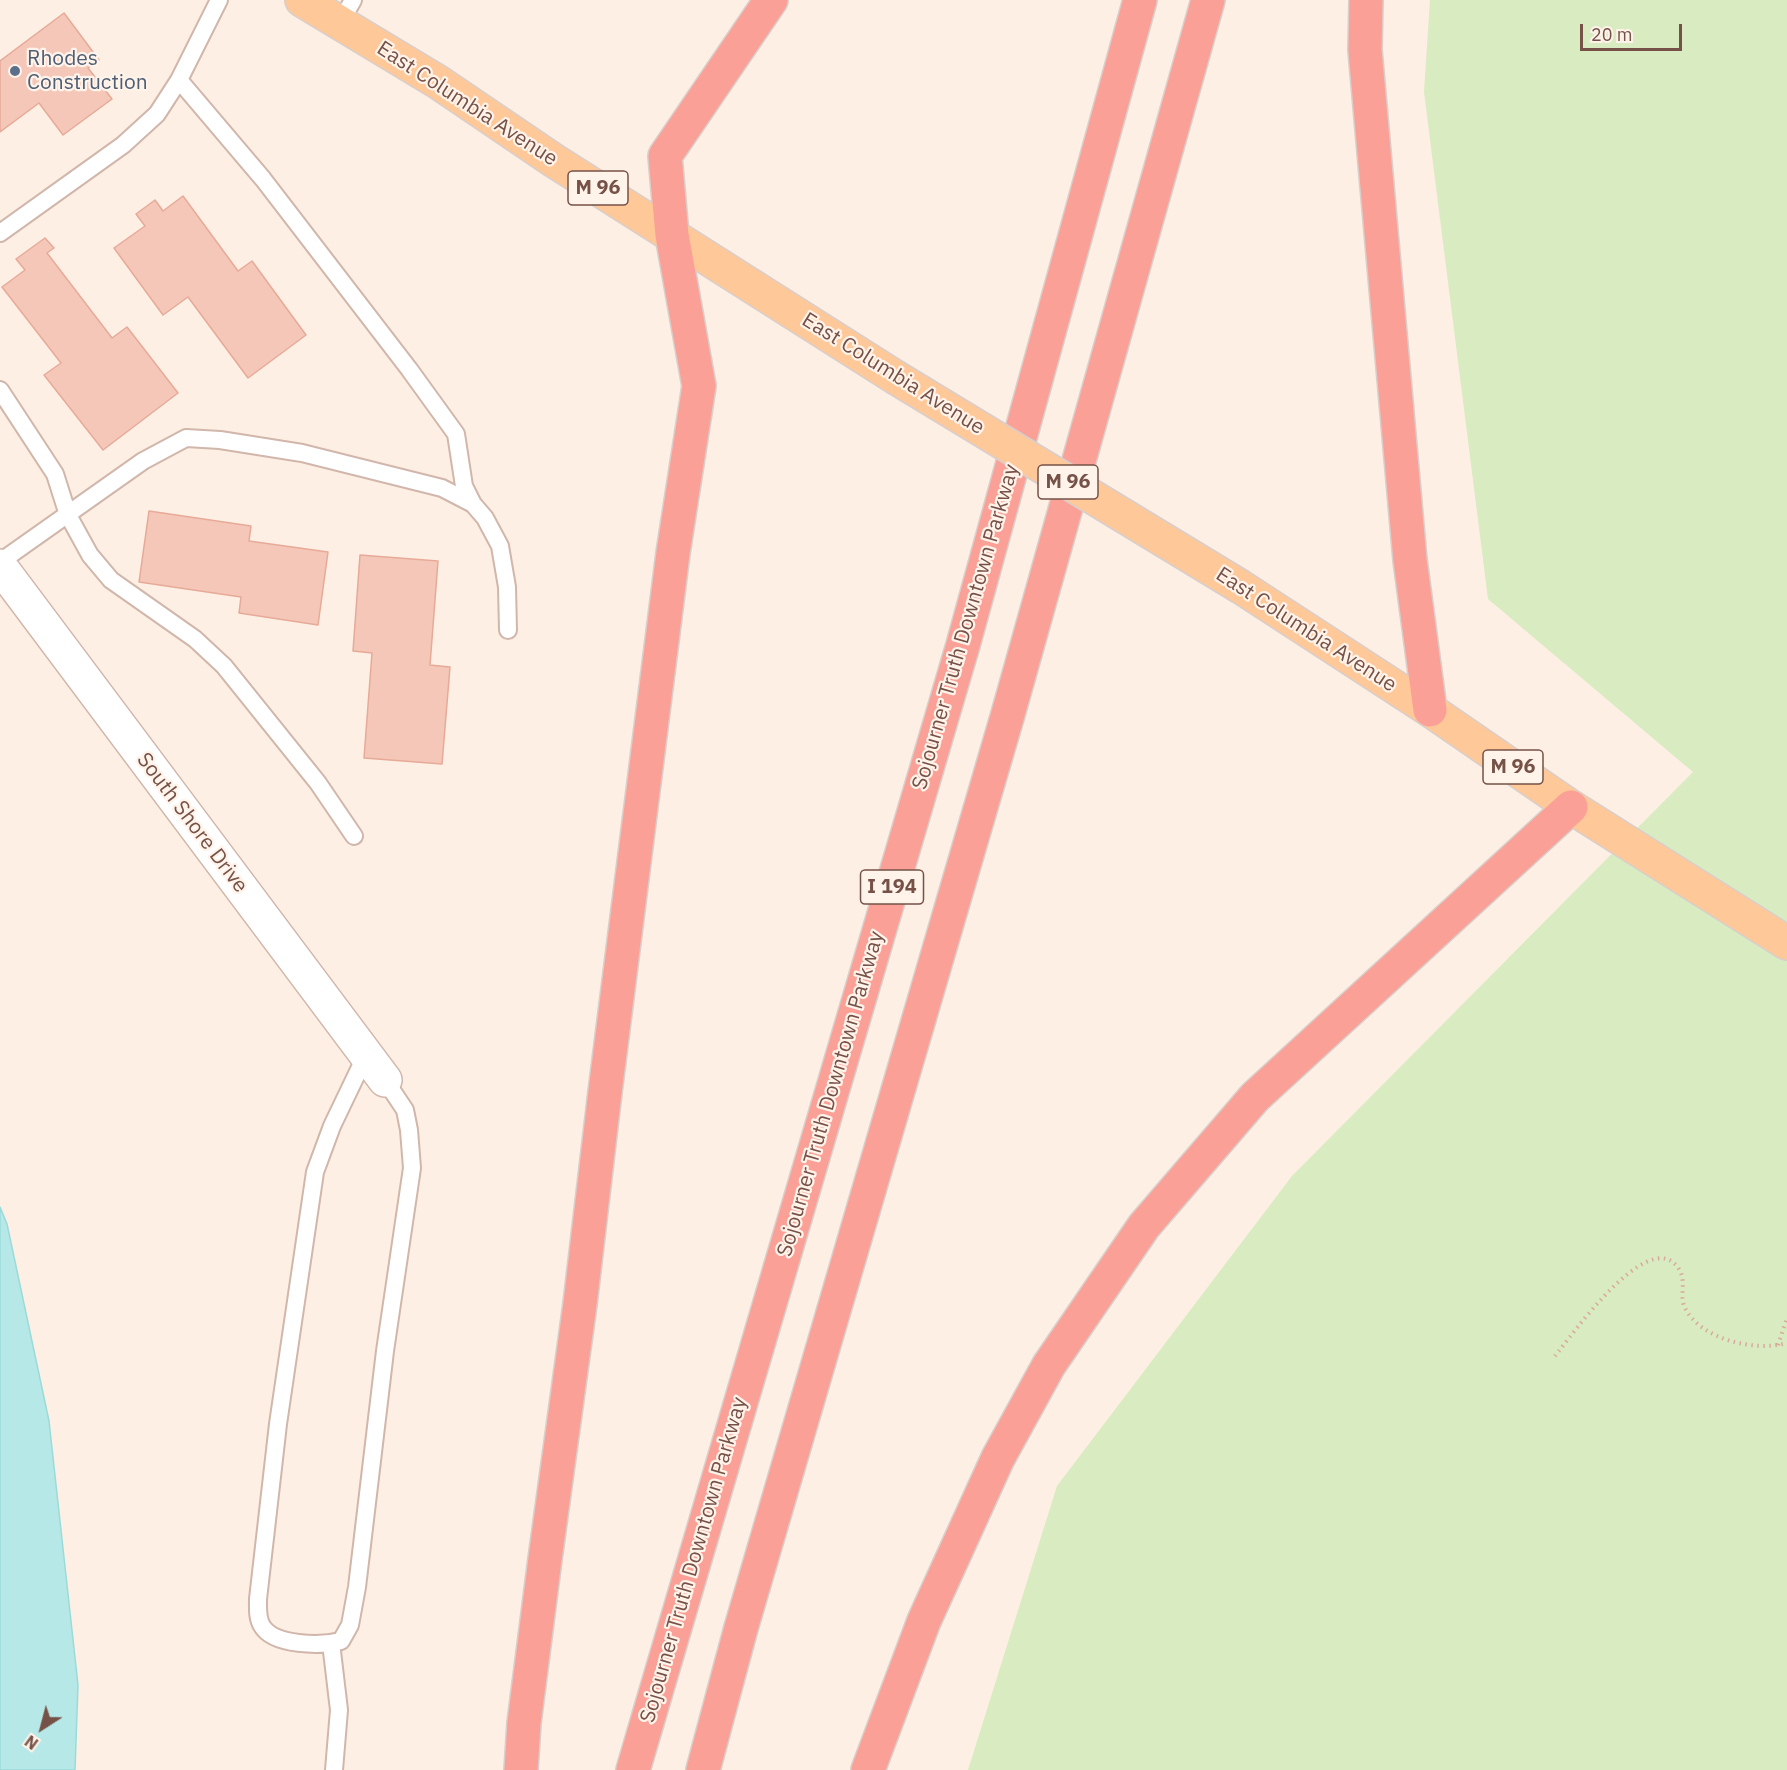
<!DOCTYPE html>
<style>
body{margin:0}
#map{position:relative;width:1787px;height:1770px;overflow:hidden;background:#fdefe3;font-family:"IBM Plex Sans",sans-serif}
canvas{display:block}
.north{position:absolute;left:12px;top:1698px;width:60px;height:60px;-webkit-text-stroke:4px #fff3ea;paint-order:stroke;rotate:216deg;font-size:16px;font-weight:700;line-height:24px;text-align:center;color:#765147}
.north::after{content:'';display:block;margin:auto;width:21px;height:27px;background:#765147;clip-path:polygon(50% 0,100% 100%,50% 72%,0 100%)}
.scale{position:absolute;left:1580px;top:24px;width:102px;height:27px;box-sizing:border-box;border:3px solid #765147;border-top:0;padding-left:8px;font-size:18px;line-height:21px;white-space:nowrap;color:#765147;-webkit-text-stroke:4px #fff3ea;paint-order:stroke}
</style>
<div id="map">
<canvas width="1787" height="1770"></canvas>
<div class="north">N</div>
<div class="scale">20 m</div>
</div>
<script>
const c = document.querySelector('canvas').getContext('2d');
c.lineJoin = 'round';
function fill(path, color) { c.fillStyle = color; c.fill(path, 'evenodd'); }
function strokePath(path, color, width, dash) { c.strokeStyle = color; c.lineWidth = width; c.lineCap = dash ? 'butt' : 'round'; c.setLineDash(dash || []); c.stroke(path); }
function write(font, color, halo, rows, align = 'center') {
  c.font = font + ' "IBM Plex Sans",sans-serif'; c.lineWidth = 4.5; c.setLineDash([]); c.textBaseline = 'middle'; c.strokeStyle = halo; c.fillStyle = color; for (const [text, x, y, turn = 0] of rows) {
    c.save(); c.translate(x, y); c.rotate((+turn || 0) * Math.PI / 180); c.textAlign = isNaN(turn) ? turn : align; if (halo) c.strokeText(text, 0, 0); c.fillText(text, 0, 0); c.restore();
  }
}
fill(new Path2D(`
 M1430,0h357v1770h-819l89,-284 235,-310 401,-404 -205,-173 -64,-507z`), '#d9ebc0');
const water = new Path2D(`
 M0,1207l7,17 42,197 29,264 -3,85h-75z`);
fill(water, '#b6e8e7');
strokePath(water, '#9cdada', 1.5);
const building = new Path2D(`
 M64,13l35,47 -11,8 24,31 -49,36 -24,-32 -39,29v-71z
 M183,196l55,75 14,-10 54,74 -58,43 -60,-81 -25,18 -49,-67 31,-22 -9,-12 19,-14 8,11z
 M45,238l9,10 -7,5 65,85 15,-11 51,66 -75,57 -59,-75 17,-12 -59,-76 23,-17 -9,-11z
 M149,511l102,15 -2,15 79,11 -10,73 -79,-12 2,-16 -102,-15z
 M360,555l78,6 -8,104 20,2 -8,97 -78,-6 8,-105 -19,-2z`);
fill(building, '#f4c7b9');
strokePath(building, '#e7aa98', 1.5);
const lane = new Path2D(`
 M340,23l13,-23
 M179,80l84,99 146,190 47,65 8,52 9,18
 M0,233l123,-88 34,-31 22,-34 40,-80
 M0,390l55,84 13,41 22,40 21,25 84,59 29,27 94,117 36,53
 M0,562l143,-101 43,-23 34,2 82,13 140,35 31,16 12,14 15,28 7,41 1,43
 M366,1055l-34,71 -17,46 -37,252 -20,175c0,9 -1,19 4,27 12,20 59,20 79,15l9,-16 7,-38 28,-236 27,-183 -3,-38 -4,-20 -20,-30
 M331,1643l8,67 -5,60`);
const street = new Path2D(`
 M0,566l385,514`);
const primary = new Path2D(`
 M302,0l136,82 115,78 342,217
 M1241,587l189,123 141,97 216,136`);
const highway = new Path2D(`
 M1366,0l-1,50 45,510 20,150
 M521,1770l3,-47 21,-164 35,-255 25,-212 68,-539 26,-167 -27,-151 -7,-79 106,-156
 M633,1770l330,-1125 177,-645
 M703,1770l38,-142 267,-914 200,-714
 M868,1770l56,-149 74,-163 51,-93 95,-139 111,-129 316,-290`);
strokePath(lane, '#d1b6ab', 20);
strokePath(street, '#d1b6ab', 36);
strokePath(primary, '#d9cecb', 36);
strokePath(highway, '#d9cecb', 36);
strokePath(new Path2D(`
 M1778,1345l9,-27
 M1555,1356c17,-21 90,-125 121,-91 13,15 2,29 9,43 16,32 71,44 102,35`), '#d9aa9c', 4, [1.5, 4.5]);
strokePath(lane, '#fff', 16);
strokePath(street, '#fff', 33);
strokePath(primary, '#ffc898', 33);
strokePath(highway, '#fba096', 33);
const primaryBridge = new Path2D(`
 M895,377l346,210`);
strokePath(primaryBridge, '#d9cecb', 36, []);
strokePath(primaryBridge, '#ffc898', 33);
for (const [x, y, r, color] of [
 [15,71,6,"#5c6f8a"]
]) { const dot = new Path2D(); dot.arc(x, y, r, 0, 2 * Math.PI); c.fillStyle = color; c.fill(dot); strokePath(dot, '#fff3ea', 2); }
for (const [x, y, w] of [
 [598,188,60],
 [1068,482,60],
 [1513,767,60],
 [892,887,63]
]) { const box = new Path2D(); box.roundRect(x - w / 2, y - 17, w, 34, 4.5); c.fillStyle = '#fff3ea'; c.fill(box); strokePath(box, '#765147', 1.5); }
write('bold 20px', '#765147', null, [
 ["M 96",598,188],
 ["M 96",1068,482],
 ["M 96",1513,767],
 ["I 194",892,887]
]);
write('21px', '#4e5e75', '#fff3ea', [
 ["Rhodes",27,59],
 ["Construction",27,83]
], 'left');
write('21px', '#765147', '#fff3ea', [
 ["East Columbia Avenue",467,104,33],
 ["East Columbia Avenue",893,374,32],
 ["Sojourner Truth Downtown Parkway",966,627,-74],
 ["East Columbia Avenue",1306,630,33],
 ["South Shore Drive",192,823,53],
 ["Sojourner Truth Downtown Parkway",831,1094,-74],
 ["Sojourner Truth Downtown Parkway",694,1560,-74]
]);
</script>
